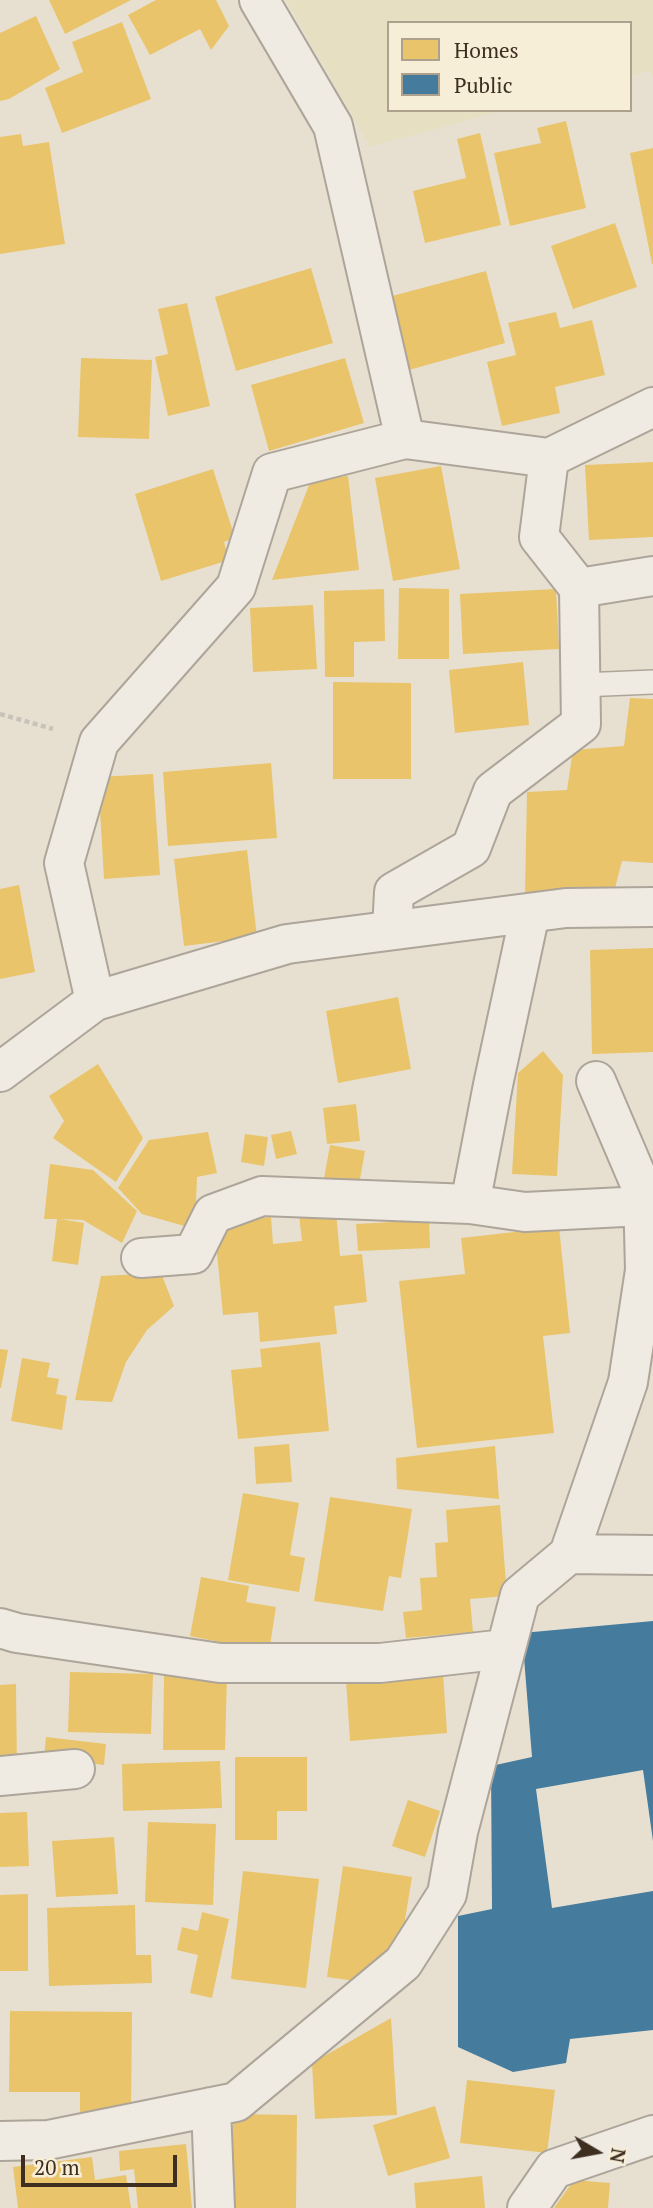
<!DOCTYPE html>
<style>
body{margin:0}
#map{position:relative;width:653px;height:2208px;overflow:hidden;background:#e7e0d1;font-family:"PT Serif",serif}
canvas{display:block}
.legend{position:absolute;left:387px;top:21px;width:245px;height:91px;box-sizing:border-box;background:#f7eed8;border:2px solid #ada18e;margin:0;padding:9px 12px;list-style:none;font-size:21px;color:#3d2e20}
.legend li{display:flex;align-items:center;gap:14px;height:35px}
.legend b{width:35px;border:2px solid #ada18e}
.north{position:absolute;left:562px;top:2117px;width:70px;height:70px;-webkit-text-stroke:5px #f7eed8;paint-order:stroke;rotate:100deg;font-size:19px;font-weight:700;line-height:28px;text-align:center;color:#3d2e20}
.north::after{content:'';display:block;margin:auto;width:24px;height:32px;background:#3d2e20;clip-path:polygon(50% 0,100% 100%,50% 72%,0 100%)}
.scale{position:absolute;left:21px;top:2155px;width:156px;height:32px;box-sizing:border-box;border:4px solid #3d2e20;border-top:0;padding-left:9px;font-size:21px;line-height:24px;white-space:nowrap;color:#3d2e20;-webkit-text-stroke:5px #f7eed8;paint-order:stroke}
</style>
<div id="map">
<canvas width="653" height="2208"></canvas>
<ul class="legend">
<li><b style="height:19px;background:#e9c46a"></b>Homes</li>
<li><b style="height:19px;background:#457b9d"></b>Public</li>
</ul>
<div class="north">N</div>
<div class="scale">20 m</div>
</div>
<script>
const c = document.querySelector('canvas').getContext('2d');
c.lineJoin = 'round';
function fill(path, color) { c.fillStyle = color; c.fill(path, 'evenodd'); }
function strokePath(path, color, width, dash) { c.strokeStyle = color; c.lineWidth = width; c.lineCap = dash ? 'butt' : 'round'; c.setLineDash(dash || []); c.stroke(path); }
fill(new Path2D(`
 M286,0h367v77l-4,-6 -19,5v-53h-241v87h115l-134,37z`), '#e6dfc2');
fill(new Path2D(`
 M49,0h82l-66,34z
 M156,0h60l13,26 -18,24 -11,-21 -50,26 -22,-40z
 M36,16l24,53 -51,30 -9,2v-68z
 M122,22l29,77 -89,34 -17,-45 38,-16 -11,-30z
 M566,121l20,87 -76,18 -16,-73 47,-10 -4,-15z
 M480,133l21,92 -76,18 -12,-52 53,-13 -9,-39z
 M21,134l2,12 26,-4 16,102 -65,10v-117z
 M653,148v116h-1l-22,-111z
 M615,223l22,64 -64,22 -22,-63z
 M311,268l22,75 -97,28 -21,-74z
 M486,271l19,72 -103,29 -21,-73z
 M187,303l23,103 -42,10 -13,-59 13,-3 -10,-45z
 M556,312l4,16 32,-8 13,55 -50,12 5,26 -58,13 -15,-64 29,-7 -8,-32z
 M81,358l71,2 -3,79 -71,-2z
 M345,358l19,65 -95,28 -18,-66z
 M653,462v75l-64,3 -4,-75z
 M441,466l19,103 -67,12 -18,-103z
 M213,469l22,69 -11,4 5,18 -68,21 -26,-87z
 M348,476l11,94 -87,10 39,-100z
 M399,588l50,1v70h-51z
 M384,589l1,52 -31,1v35h-29l-1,-86z
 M556,589l3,60 -96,5 -3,-60z
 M313,605l4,64 -64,3 -3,-64z
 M523,662l6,63 -74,8 -6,-63z
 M333,682l78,1v96h-78z
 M630,698l23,1v164l-31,-2 -7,27 -90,5 2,-101 40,-2 6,-40 51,-4z
 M271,763l6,75 -109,8 -5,-74z
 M153,774l7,101 -56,4 -6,-102z
 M247,850l10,87 -73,9 -10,-87z
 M19,885l16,87 -35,7v-90z
 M653,948v104l-61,2 -2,-104z
 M398,997l13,72 -73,14 -12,-72z
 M543,1051l20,24 -6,101 -45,-2 6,-101z
 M98,1064l45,74 -27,44 -63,-44 11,-17 -15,-25z
 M356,1104l4,37 -33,3 -4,-36z
 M291,1131l6,23 -21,5 -5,-24z
 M208,1132l9,41 -20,4 -2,52 -53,-15 -24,-26 31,-48z
 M245,1134l23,3 -4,29 -23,-4z
 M330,1145l35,6 -7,39 -35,-6z
 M50,1164l43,6 44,41 -15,32 -39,-23 -23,-1 24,4 -6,42 -26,-4 5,-42h-13z
 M336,1212l4,44 22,-2 5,48 -33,4 3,28 -77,8 -2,-30 -35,3 -9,-93 57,-5 2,27 29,-3 -3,-26z
 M429,1220l1,28 -72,3 -2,-27z
 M559,1227l11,106 -27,3 11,97 -137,15 -18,-167 66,-7 -4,-36z
 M161,1273l13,33 -27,24 -21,32 -14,40 -37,-2 26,-124z
 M320,1342l9,89 -91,8 -7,-69 31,-3 -2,-18z
 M0,1349l8,1 -7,38h-1z
 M22,1358l28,5 -3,14 12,2 -3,15 11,2 -5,34 -51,-9z
 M289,1444l3,38 -36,2 -2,-37z
 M495,1446l4,53 -102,-10 -1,-31z
 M243,1493l56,10 -9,52 15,3 -6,34 -71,-12z
 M330,1497l82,12 -11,69 -12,-2 -6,35 -69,-10z
 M500,1505l7,91 -37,3 3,33 -67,6 -3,-26 19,-2 -2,-32 17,-1 -2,-34 13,-1 -2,-32z
 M201,1577l48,9 -3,16 30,5 -7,45 -79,-16z
 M70,1672l83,2 -2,60 -83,-2z
 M443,1673l4,60 -97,8 -4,-61z
 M164,1676l63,1 -2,73h-62z
 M16,1684l1,87 -17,1v-87z
 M46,1737l60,7 -2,21 -60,-8z
 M235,1757h72v54h-30v29h-42z
 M220,1761l2,47 -99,3 -1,-47z
 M408,1800l32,11 -15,46 -33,-11z
 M27,1812l2,54 -29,1v-54z
 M148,1822l68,2 -3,81 -68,-3z
 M114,1837l4,57 -62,3 -4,-56z
 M343,1866l69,11 -8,49 -16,26 -33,29 -28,-4z
 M243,1871l76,8 -13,109 -75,-9z
 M28,1894v77h-28v-76z
 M135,1905l1,50h15l1,28 -103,3 -2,-78z
 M202,1912l27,7 -17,79 -22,-5 8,-38 -21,-5 5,-23 16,4z
 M10,2011l122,1 -1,100h-51v-20h-71z
 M391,2018l6,97 -82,4 -3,-56z
 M467,2080l88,10 -8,63 -87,-10z
 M435,2106l15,52 -62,18 -15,-51z
 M233,2114l64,1 -1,93h-63z
 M186,2144l6,64h-54l-4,-39 -14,2 -1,-20z
 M92,2157l3,23 31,-5 5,33h-113l-5,-41z
 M482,2176l3,32h-69l-2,-25z
 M574,2180l36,3 -2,25h-54z`), '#e9c46a');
fill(new Path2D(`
 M653,1621v220l-10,-71 -107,19 16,119 101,-17v139l-83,9 -4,24 -53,9 -55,-25v-131l34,-7 -1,-143 41,-9 -10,-124z`), '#457b9d');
const service = new Path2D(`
 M581,685l72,-3`);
const minor = new Path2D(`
 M259,0l74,126 72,313 144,19
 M579,588l74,-12
 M392,930l2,-38 77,-44 22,-57 88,-67 -2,-136 -40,-51 10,-79 104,-51
 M95,1001l-31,-138 35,-121 137,-155 36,-114 133,-34
 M0,1072l95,-71 192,-57 279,-36 87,-1
 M470,1204l23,-119 37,-172
 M141,1258l52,-4 20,-40 49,-18 208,8 55,8 118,-6
 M569,1554l84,1
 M0,1628l17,5 203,30h160l125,-14
 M0,1776l75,-7
 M211,2107l4,101
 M0,2141l48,-1 188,-38 167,-139 44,-69 11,-62 62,-237 49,-41 59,-172 17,-112 -2,-79 -47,-110
 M527,2208l27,-39 99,-34`);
strokePath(service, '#ada599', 26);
strokePath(minor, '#ada599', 42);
strokePath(new Path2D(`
 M0,714l53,15`), '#c8c2b9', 4.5, [5, 3.5]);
strokePath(service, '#efebe3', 23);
strokePath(minor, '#efebe3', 38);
</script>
